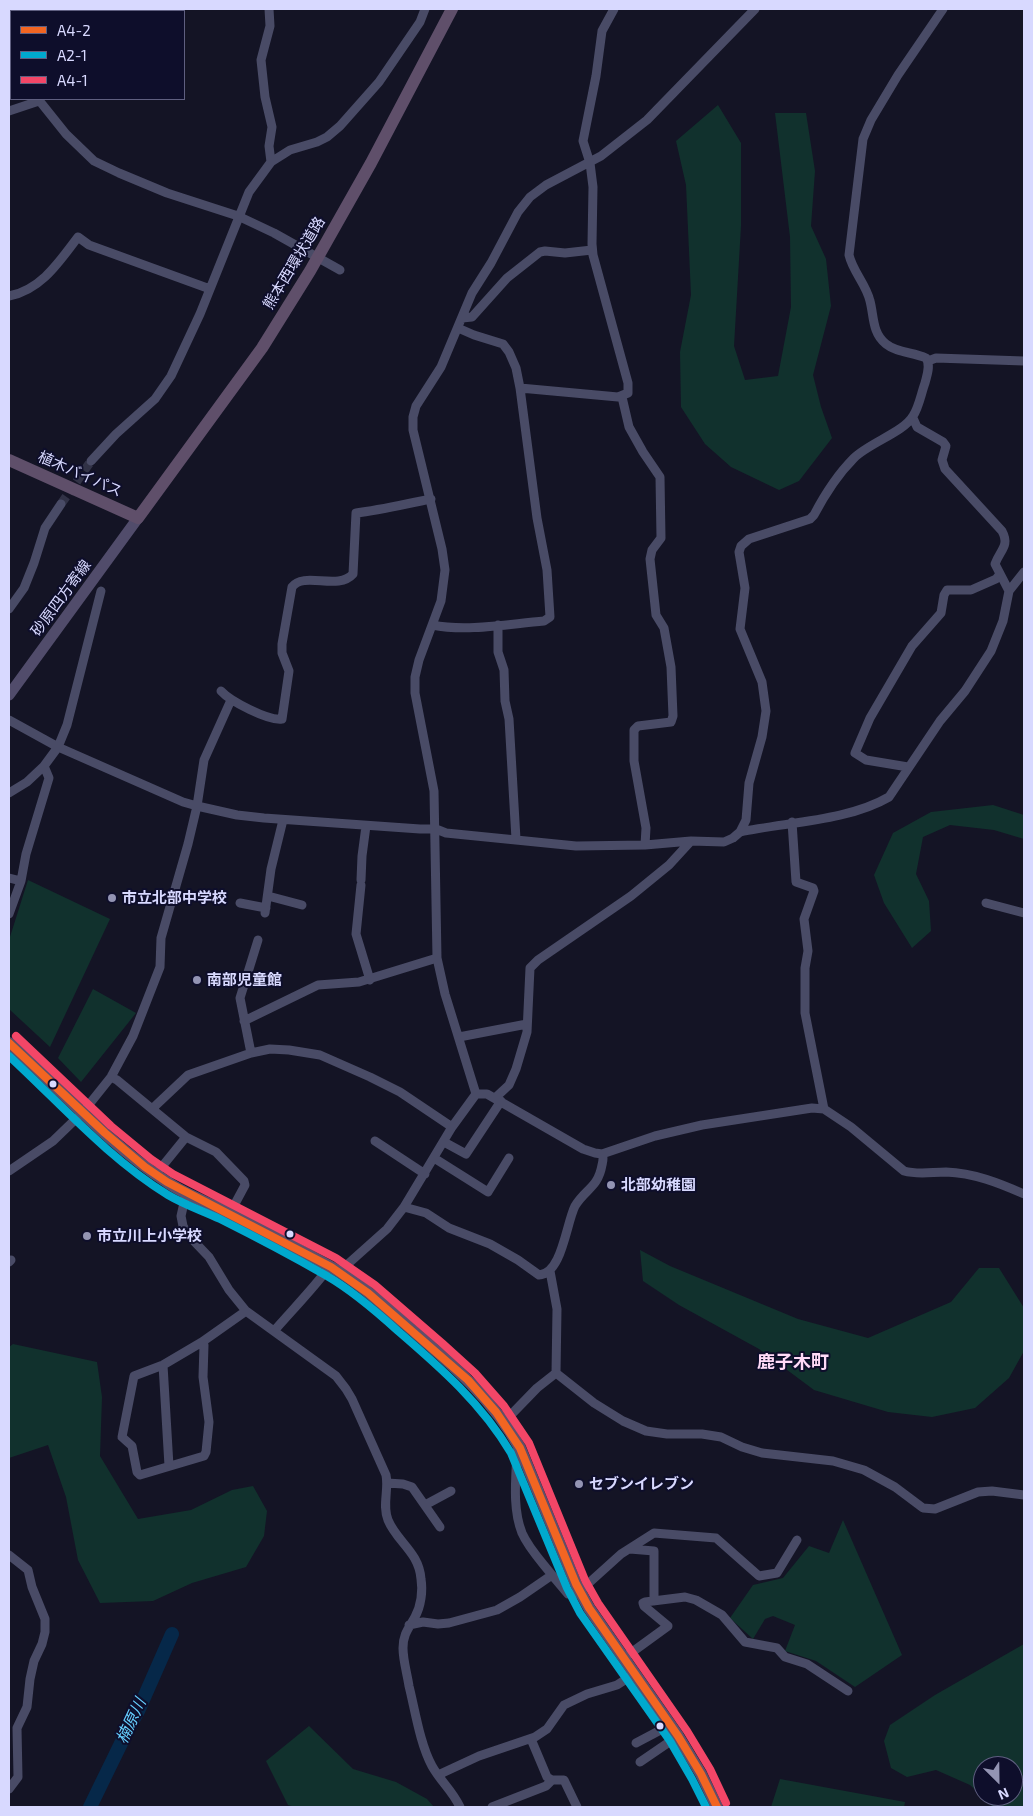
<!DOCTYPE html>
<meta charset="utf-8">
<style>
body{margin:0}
#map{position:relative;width:1033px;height:1816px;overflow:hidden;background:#141425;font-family:"Exo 2",sans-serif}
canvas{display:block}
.frame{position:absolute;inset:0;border:10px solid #d8d9ff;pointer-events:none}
.legend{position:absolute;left:10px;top:10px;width:175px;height:90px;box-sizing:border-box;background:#0e0e2b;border:1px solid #5f5f80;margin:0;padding:6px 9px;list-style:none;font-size:15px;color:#d8d9ff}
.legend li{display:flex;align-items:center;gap:10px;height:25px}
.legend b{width:25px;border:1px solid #5f5f80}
.north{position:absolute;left:973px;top:1756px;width:50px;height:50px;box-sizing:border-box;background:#0e0e2b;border:1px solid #5f5f80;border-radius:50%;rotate:157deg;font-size:14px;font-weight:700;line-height:20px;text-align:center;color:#d8d9ff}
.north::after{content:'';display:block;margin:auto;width:18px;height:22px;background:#9394b3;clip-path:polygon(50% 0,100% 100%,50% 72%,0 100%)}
</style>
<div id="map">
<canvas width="1033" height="1816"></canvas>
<div class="frame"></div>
<ul class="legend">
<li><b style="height:6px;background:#f26522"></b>A4-2</li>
<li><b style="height:6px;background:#00a9ce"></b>A2-1</li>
<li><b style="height:6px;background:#f34667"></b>A4-1</li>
</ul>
<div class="north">N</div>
</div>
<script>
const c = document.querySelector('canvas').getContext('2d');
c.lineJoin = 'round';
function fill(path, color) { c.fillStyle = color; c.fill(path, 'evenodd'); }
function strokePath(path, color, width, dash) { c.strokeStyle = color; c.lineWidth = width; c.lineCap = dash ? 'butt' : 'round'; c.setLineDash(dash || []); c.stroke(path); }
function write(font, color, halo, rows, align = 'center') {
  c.font = font + ' "Exo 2","Noto Sans JP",sans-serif'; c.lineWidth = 4; c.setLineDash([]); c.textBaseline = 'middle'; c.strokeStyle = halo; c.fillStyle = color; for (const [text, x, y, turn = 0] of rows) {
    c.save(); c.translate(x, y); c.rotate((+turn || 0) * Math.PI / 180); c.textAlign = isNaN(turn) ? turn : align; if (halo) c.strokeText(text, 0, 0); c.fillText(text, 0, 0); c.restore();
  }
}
fill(new Path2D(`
 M718,105l23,38v83l-7,120 11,34 33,-4 13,-69 -1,-70 -15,-124h31l9,58 -4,55 15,33 5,47 -18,69 8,32 11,31 -33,43 -20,9 -48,-23 -26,-23 -24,-37 -1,-55 11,-57 -5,-110 -10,-44z
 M993,805l31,10v24l-30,-9 -44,-5 -27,12 -7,37 13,27 2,30 -19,17 -28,-45 -10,-28 19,-42 38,-21z
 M28,880l82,39 -60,128 -41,-38v-69z
 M93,989l43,24 -55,69 -23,-24z
 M640,1250l30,16 128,53 70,19 83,-36 28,-34h20l25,40v43l-15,27 -34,30 -43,9 -44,-5 -74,-22 -55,-41 -80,-44 -36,-24z
 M13,1344l84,18 5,35 -2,59 38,63 53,-9 41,-20 21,-4 14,25 -3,25 -18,31 -54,16 -39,18 -53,2 -22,-43 -12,-63 -18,-52 -39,13v-111z
 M843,1520l59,135 -47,32 -39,-26 -31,-10 10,-26 -22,-9 -8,3 -12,20 -23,-21 23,-33 30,-7 26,-32 20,7z
 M1024,1644v163h-31l-23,-22 -34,-15 -29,7 -16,-9 -7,-27 6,-16 45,-30zM983,1766h30v30h-30z
 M309,1726l44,43 43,13 31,17 7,8h-139l-7,-2 -22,-44z
 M780,1779l125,23 -1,5h-133z`), '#11312d');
strokePath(new Path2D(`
 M90,1807l39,-80 10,-18 33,-75`), '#062849', 14);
strokePath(new Path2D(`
 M61,504l30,-43`), '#313246', 9, [9, 4.5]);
strokePath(new Path2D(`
 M24,11l1,-2
 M9,40l2,-3
 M9,47l2,2
 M38,99l28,35 28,27 25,12 48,20 71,23 36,17 66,37
 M9,111l30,-10
 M271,162l19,-12 27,-8 10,-5 13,-11 39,-44 41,-60 5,-13
 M9,296c32,-6 50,-34 69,-59l11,8 121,44
 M462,318l10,-1 35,-39 33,-26 5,-1 20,2 27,-3
 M458,328l16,7 29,9 6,8 7,16 4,20 98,9 10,-4v-10l-35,-128 -1,-11 1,-57 -3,-24 -7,-22 13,-65 6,-45 12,-22
 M928,361l8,-3 88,3
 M622,397l7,30 14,25 17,25 1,61 -9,12 -2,9 6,56 8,13 7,39 2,49 -2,6 -33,4 -4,4v31l12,67 -1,17
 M913,418l4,9 26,15 3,4 -4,14 3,9 57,62c8,15 -2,19 -7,33l14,27
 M91,461l25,-27 39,-35 16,-23 29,-62 49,-122 22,-30 -2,-16 3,-19 -7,-30 -4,-37 9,-34 -1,-17
 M9,609l15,-21 10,-25 11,-35 16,-24
 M432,625c36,7 76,-1 112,-4l6,-4 -3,-47 -10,-52 -17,-130
 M498,625v27l6,18 1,31 4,18 7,120
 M221,691c9,10 47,30 61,28l7,-48 -7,-18v-9l10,-57c12,-16 46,4 61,-13l3,-61c25,-3 49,-9 75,-14
 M9,720l49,27 125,55 14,4 40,9 27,3 156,11h16l10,4 130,13 69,-1 46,-4 33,1 9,-4 7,-6 6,-12 3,-37 13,-46 4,-26 -4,-29 -22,-53 5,-41 -6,-36 2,-6 8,-7 61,-20 4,-4c11,-21 23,-40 40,-57 15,-15 50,-26 59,-42 6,-9 8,-22 12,-33 2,-8 6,-18 1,-25 -13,-6 -29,-5 -40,-14 -14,-11 -12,-28 -16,-43 -4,-17 -17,-29 -21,-46l14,-116 8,-19 27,-45 45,-66
 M908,767l-42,-7 -11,-7 15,-35 42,-72 29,-33 3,-18 3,-5h24l25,-11 4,-5
 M9,793l18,-11 17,-16
 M792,822l4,60 17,6 1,3 -10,28 4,32 -3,17v45l19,96
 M740,832c47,-10 108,-11 149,-35l51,-76 25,-30 26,-40 12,-30 6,-30 15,-19
 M9,878l12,3
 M361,880l1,-24 4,-30
 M361,885l-5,49 14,46
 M268,896l34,9
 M240,903l26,5
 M986,903l38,10
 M265,913l6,-44 12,-49
 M9,914l12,-33 5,-27 23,-76 -5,-12 14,-19 9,-22 34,-134
 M244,1021l74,-36 41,-3 78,-24
 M459,1037l68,-13
 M251,1053l-11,-55 18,-58
 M111,1077l6,3 69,57 30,15 28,29 1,4 -15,28
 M476,1094h11l96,55 12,4 7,1 53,-18 47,-11 110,-17 12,1 27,18 53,44c14,4 28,1 42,1 28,1 53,11 78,22
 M495,1098l14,-13 7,-16 11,-37 3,-64 8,-8 93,-64 38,-31 22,-24
 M153,1108l35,-33 63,-22 19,-4 19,1 31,5 50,22 30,15 52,35
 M375,1141l50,33
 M444,1142l22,12 35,-53
 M434,1158l54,34 21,-34
 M9,1171l44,-30 30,-29 28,-35 22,-41 27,-69 1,-29 27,-94 9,-38 7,-46 27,-60
 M156,1174l30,-37
 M186,1194l-5,22 2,10 6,10 20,21 20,33 17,21 90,65 10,13 6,10 34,76c3,15 -4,30 2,45 9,22 31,32 33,59 2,12 0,27 -6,38 -6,11 -12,17 -12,31 0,12 4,25 6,38 6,24 11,58 23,80 9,16 20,24 28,41
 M404,1207l22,6 23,15 41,16 28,16 21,15c23,-1 27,-51 36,-69 10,-17 23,-18 27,-41 1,-4 2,-7 0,-11
 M9,1262l2,-2
 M340,1271l47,-42 17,-22 48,-80 24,-33 -31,-100 -8,-36 -3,-167 -19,-98v-16l4,-17 22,-59 4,-31 -3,-21 -29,-119v-13l3,-11 25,-39 31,-74 19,-30 27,-51 12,-15 16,-12 55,-29 46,-36 108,-111
 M550,1271l7,38 -1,64 38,30 29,18 23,10 21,3h35l19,3 21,10 20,6 71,8 31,9 31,17 28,21 12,1 43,-17 14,-1 32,4
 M274,1331c19,-22 39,-42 56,-65
 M202,1342l2,3 -1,32 6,45 -3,30 -2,4 -64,19 -3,-3 -5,-26 -10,-9 12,-61 29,-11z
 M202,1342l44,-31
 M163,1365l6,101
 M504,1422l33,-34 19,-15
 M520,1448l-3,3c-1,26 -5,57 5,82 7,16 20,29 30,42
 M387,1483l16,1 9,3 28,40
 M425,1505l26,-14
 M630,1549l24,2v50
 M9,1555l19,15 4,17 13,32v13l-3,12 -8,17 -4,18 -3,28 -10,21 1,49 -9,12
 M409,1625l14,-3 15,2 11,-1 48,-13 23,-13 32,-22 16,19h6l6,-3 41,-37 33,-21 62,5 43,38 18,-3 20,-33
 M624,1658l44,-32 -24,-20 -1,-3 2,-1 40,-5 11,3 26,15 23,27 32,6 8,9 22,7 41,27
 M531,1739l16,38 5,3h12l13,27
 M636,1743l34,-18
 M640,1762l38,-26
 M438,1775l41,-19 56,-19 12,-8 17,-24 23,-11 30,-9 17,-11
 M492,1807l54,-21 6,-6`), '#494b66', 9);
strokePath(new Path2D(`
 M9,695l129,-177`), '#514c6b', 11);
strokePath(new Path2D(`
 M9,460l129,58 124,-170 48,-77 61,-108 81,-154
 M9,1043c52,46 99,101 158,139 20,14 43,21 64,32 34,17 67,35 100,53 26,14 50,36 72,55 44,38 89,75 117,126l56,136 13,24 89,128 23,38 16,33`), '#5f4f6a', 12);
strokePath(new Path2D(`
 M9,1043l96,90 40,34 22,15 164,85 37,26 100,87 28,32 24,36 56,136 13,24 89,128 23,38 16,33`), '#f26522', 8);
strokePath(new Path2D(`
 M9,1056c52,48 99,102 159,139 17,10 35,16 52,24 36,18 72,37 107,57 26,15 49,35 71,55 43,37 84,73 113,122l56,135 13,25 90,128 22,38 14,28`), '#00a9ce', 8);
strokePath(new Path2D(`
 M16,1036l95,90 40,33 22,15 163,84 39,27 67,58 33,30 29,33 25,37 56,137 13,23 89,128 23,38 16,34`), '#f34667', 8);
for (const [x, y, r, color] of [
 [112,898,5,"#9394b3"],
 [197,980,5,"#9394b3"],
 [53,1084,4.5,"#d8d9ff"],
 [611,1185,5,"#9394b3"],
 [290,1234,4.5,"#d8d9ff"],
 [87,1236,5,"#9394b3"],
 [579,1484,5,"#9394b3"],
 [660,1726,4.5,"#d8d9ff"]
]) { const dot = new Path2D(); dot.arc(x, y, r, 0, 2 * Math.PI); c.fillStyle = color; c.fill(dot); strokePath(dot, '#0e0e2b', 2); }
write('15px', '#d8d9ff', '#0e0e2b', [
 ["熊本西環状道路",294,263,-59],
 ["植木バイパス",80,474,24],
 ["砂原四方寄線",61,598,-54]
]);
write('bold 15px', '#d8d9ff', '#0e0e2b', [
 ["市立北部中学校",122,898],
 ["南部児童館",207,980],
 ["北部幼稚園",621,1185],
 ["市立川上小学校",97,1236],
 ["セブンイレブン",589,1484]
], 'left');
write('italic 16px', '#66d0ff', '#0e0e2b', [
 ["楠原川",131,1721,-65]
]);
write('bold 18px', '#ffdaf7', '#0e0e2b', [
 ["鹿子木町",793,1362]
]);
</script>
